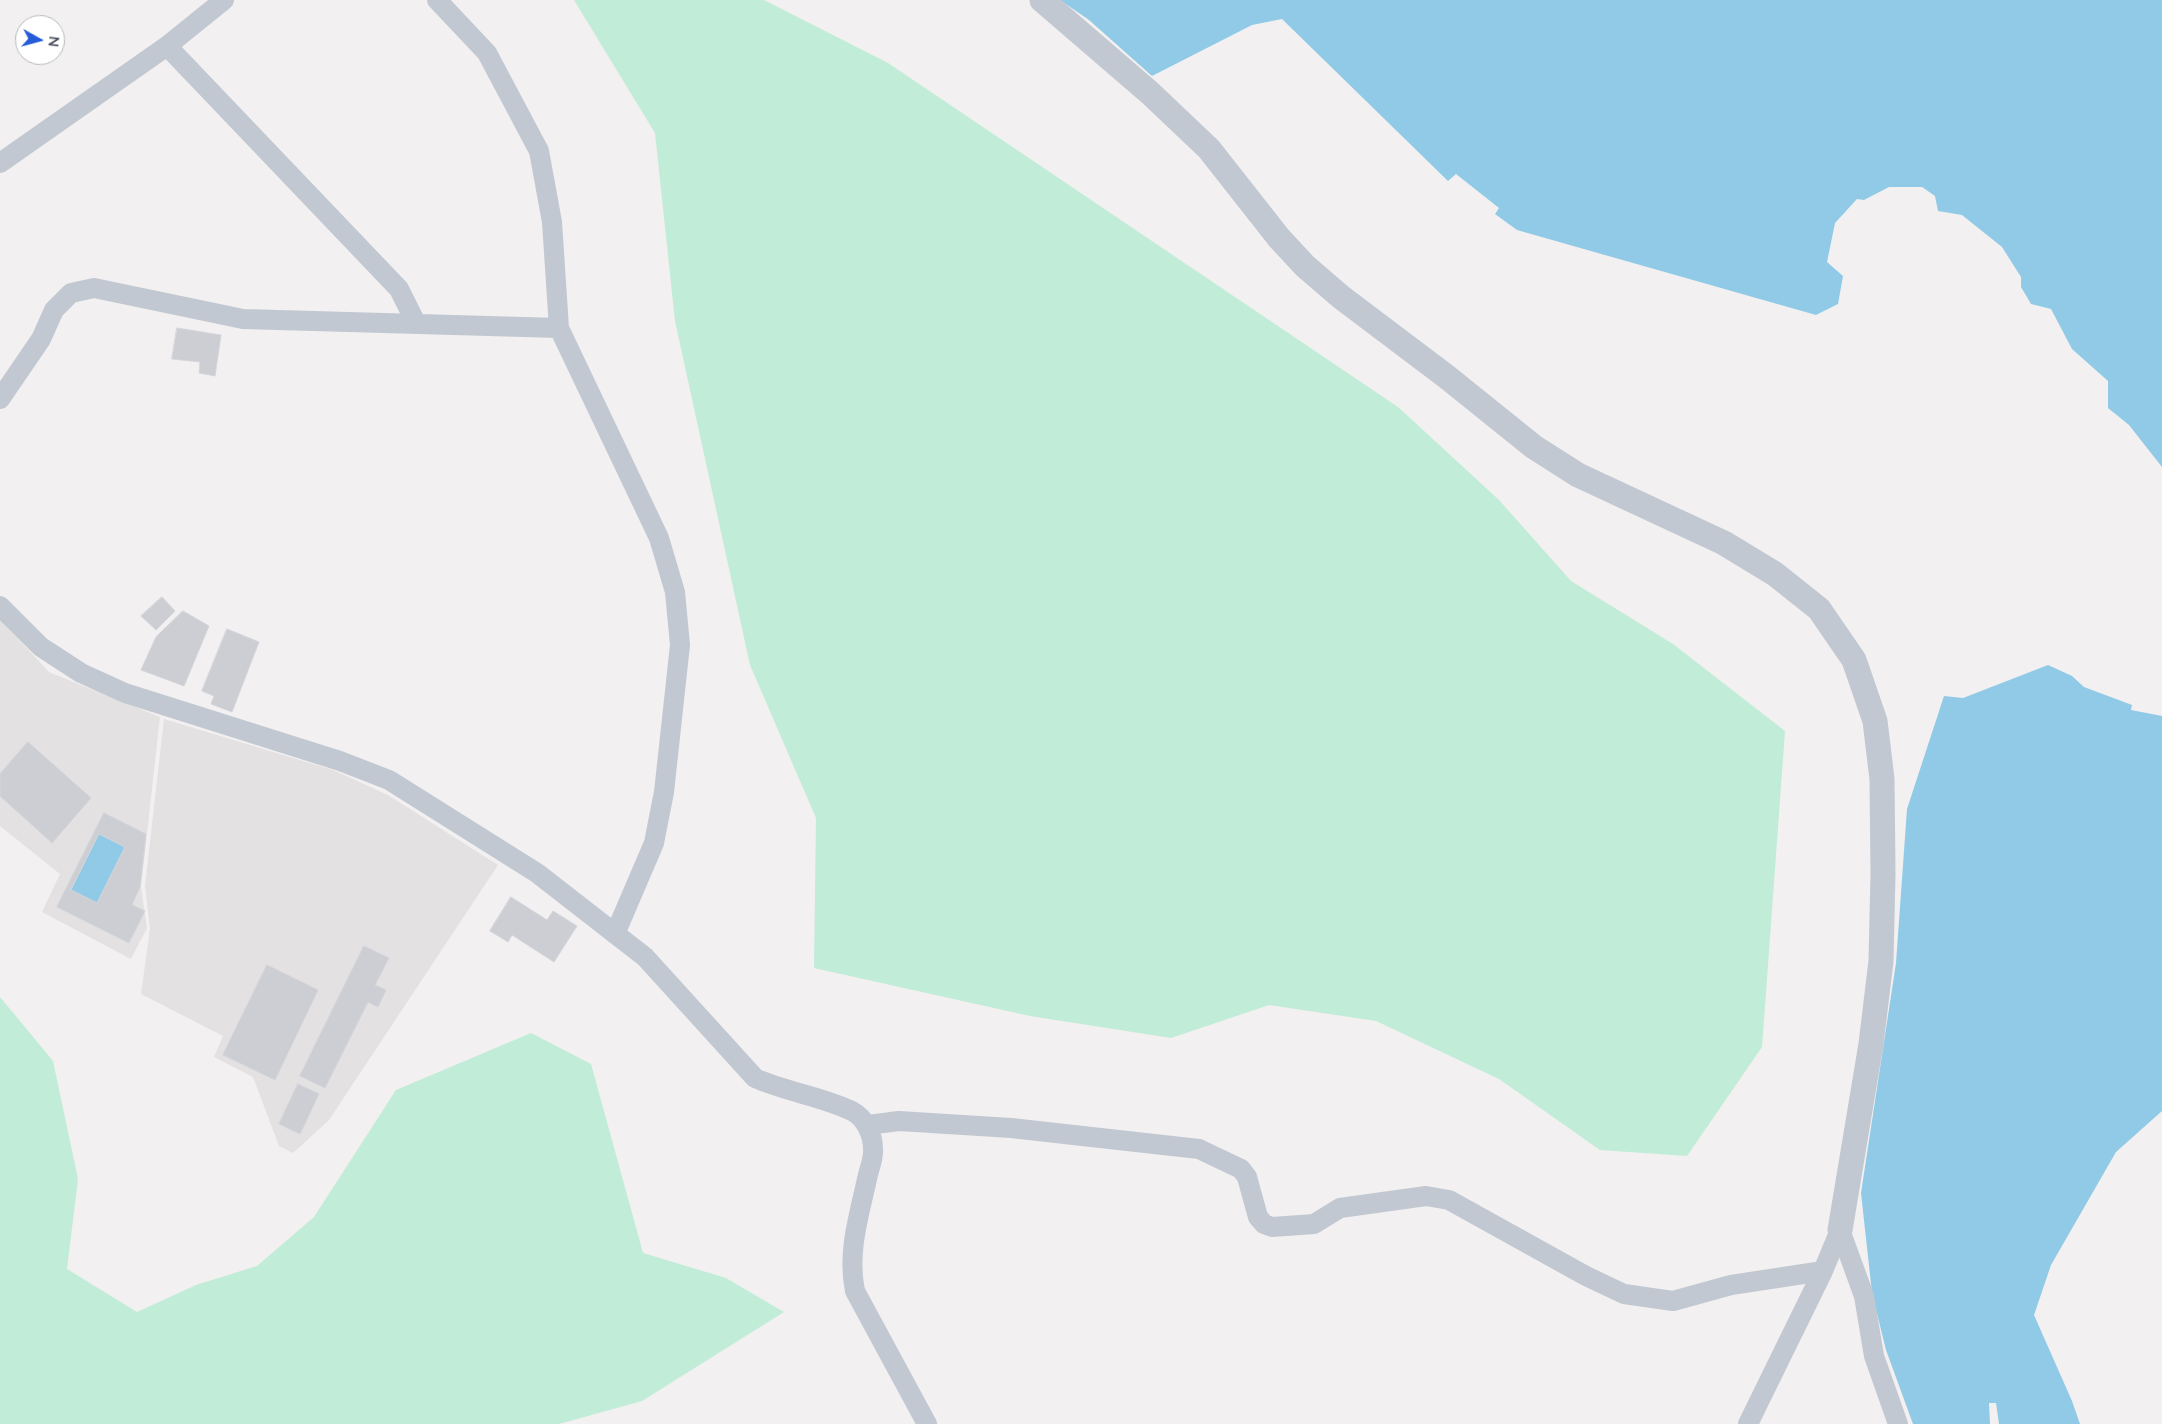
<!DOCTYPE html>
<style>
body{margin:0}
#map{position:relative;width:2162px;height:1424px;overflow:hidden;background:#f2f0f0;font-family:Lato,sans-serif}
canvas{display:block}
.north{position:absolute;left:15px;top:15px;width:50px;height:50px;box-sizing:border-box;background:#fff;border:1px solid #b6b9be;border-radius:50%;rotate:97deg;font-size:14px;font-weight:700;line-height:20px;text-align:center;color:#49505c}
.north::after{content:'';display:block;margin:auto;width:18px;height:22px;background:#255bd7;clip-path:polygon(50% 0,100% 100%,50% 72%,0 100%)}
</style>
<div id="map">
<canvas width="2162" height="1424"></canvas>
<div class="north">N</div>
</div>
<script>
const c = document.querySelector('canvas').getContext('2d');
c.lineJoin = 'round';
function fill(path, color) { c.fillStyle = color; c.fill(path, 'evenodd'); }
function strokePath(path, color, width, dash) { c.strokeStyle = color; c.lineWidth = width; c.lineCap = dash ? 'butt' : 'round'; c.setLineDash(dash || []); c.stroke(path); }
fill(new Path2D(`
 M0,619l49,53 111,45 -19,170 6,41 -16,31 -89,-47 18,-38 -60,-48z
 M164,719l169,51 55,25 110,70 -169,255 -36,33 -14,-7 -26,-69 -39,-20 9,-21 -82,-42 9,-65 -5,-43z`), '#e3e1e1');
fill(new Path2D(`
 M574,0h190l124,63 510,344 101,93 72,81 102,63 112,87 -23,316 -75,109 -87,-6 -101,-71 -123,-58 -107,-16 -98,33 -141,-22 -216,-48 2,-150 -66,-153 -75,-344 -20,-188z
 M0,997l53,64 25,118 -11,90 70,43 59,-27 61,-19 57,-49 82,-127 135,-57 60,31 52,189 83,25 58,34 -142,89 -83,23h-559z`), '#c1ecd8');
fill(new Path2D(`
 M1060,0h1102v467l-33,-42 -21,-17v-27l-36,-32 -21,-40 -20,-5 -10,-17v-10l-19,-30 -40,-32 -24,-4 -3,-15 -13,-9h-33l-25,13 -7,-1 -22,24 -8,39 16,14 -5,28 -22,11 -299,-85 -22,-16 4,-6 -43,-34 -8,7 -166,-162 -30,6 -100,51 -63,-56z
 M2048,665l24,11 12,11 48,18 -1,5 31,6v395l-46,41 -65,113 -17,50 38,86 8,23h-81l-3,-21h-7l1,21h-77l-27,-74 -14,-57 -11,-100 35,-230 11,-154 37,-113 19,2z
 M99,834l26,13 -28,56 -26,-13z`), '#91cae7');
const building = new Path2D(`
 M177,328l44,7 -6,41 -16,-3 1,-11 -28,-3z
 M162,597l13,14 -19,19 -15,-14z
 M183,611l26,15 -25,60 -43,-16 15,-33z
 M227,629l32,13 -27,70 -21,-8 3,-8 -12,-5z
 M28,742l63,56 -39,45 -52,-47v-22z
 M104,813l42,21 -6,53 -8,18 13,6 -16,32 -72,-36zM99,834l26,13 -28,56 -26,-13z
 M511,897l36,23 6,-9 24,15 -23,36 -42,-27 -4,7 -18,-11z
 M364,946l25,12 -14,27 11,5 -8,17 -10,-5 -43,86 -25,-12z
 M267,965l51,25 -43,90 -52,-25z
 M298,1084l21,10 -19,40 -21,-10z`);
fill(building, '#cdced4');
strokePath(building, '#d4d5db', 1);
strokePath(new Path2D(`
 M437,0l50,53 52,98 13,71 7,106 100,210 16,54 5,53 -16,147 -10,51 -39,91
 M167,46l232,243 17,34
 M0,163l167,-117 57,-46
 M0,399l41,-60 13,-29 17,-17 23,-5 149,31 316,9
 M0,606l41,41 40,26 44,20 215,68 49,19 148,93 108,84 110,121c31,14 66,18 97,33 13,7 21,23 21,38 1,9 -4,20 -6,30 -8,37 -20,74 -12,112l72,133
 M868,1125l31,-4 112,7 188,21 42,20 6,8 11,40 6,7 8,3 42,-3 26,-16 86,-12 23,4 137,76 38,18 49,7 58,-16 92,-14
 M1840,1230l24,66 10,60 24,68
 M1748,1424l75,-153 17,-41`), '#c1c8d1', 20);
strokePath(new Path2D(`
 M1042,0l108,93 59,56 70,89 26,28 36,31 106,80 87,70 44,28 146,68 51,31 44,35 35,51 21,61 7,58 1,95 -2,87 -10,83 -31,186`), '#c1c8d1', 25);
</script>
